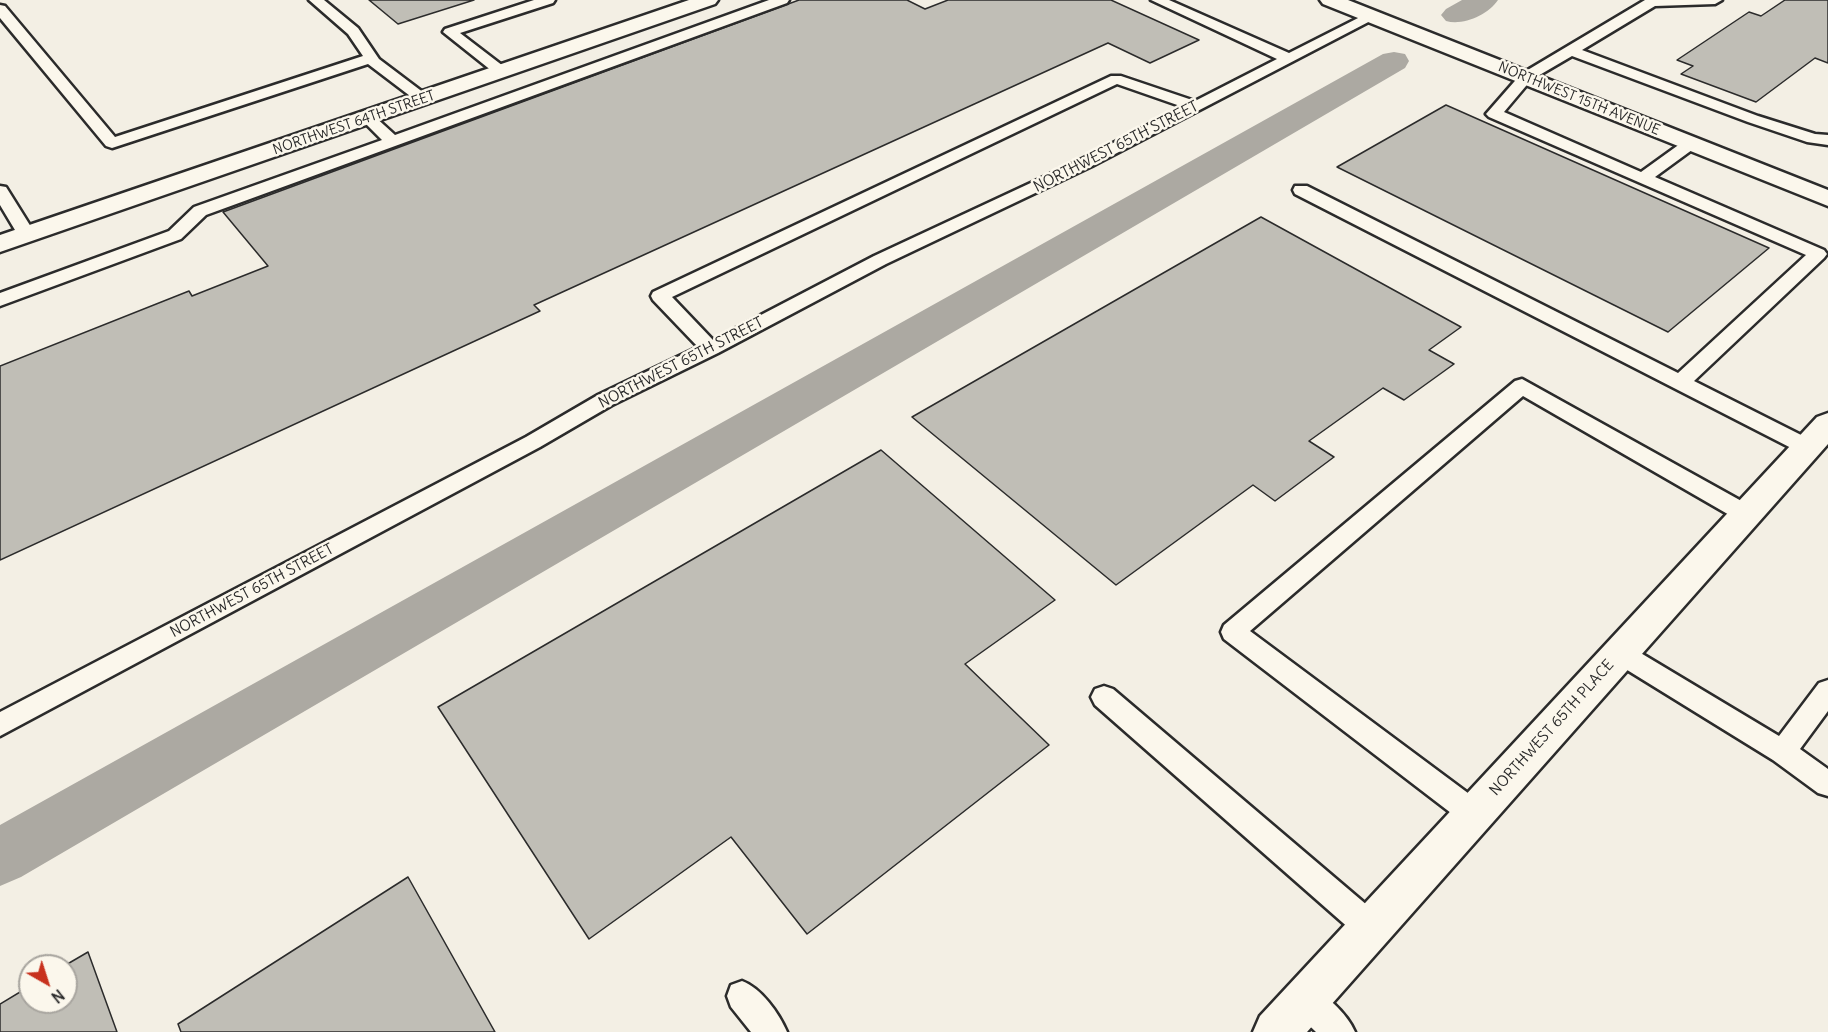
<!DOCTYPE html>
<style>
body{margin:0}
#map{position:relative;width:1828px;height:1032px;overflow:hidden;background:#f3efe4;font-family:Delius,sans-serif}
canvas{display:block}
.north{position:absolute;left:18px;top:954px;width:60px;height:60px;box-sizing:border-box;background:#fbf7ec;border:2px solid #a8a59f;border-radius:50%;rotate:141deg;font-size:16px;font-weight:700;line-height:24px;text-align:center;color:#2b2b2b}
.north::after{content:'';display:block;margin:auto;width:21px;height:27px;background:#c8321e;clip-path:polygon(50% 0,100% 100%,50% 72%,0 100%)}
</style>
<div id="map">
<canvas width="1828" height="1032"></canvas>
<div class="north">N</div>
</div>
<script>
const c = document.querySelector('canvas').getContext('2d');
c.lineJoin = 'round';
function fill(path, color) { c.fillStyle = color; c.fill(path, 'evenodd'); }
function strokePath(path, color, width, dash) { c.strokeStyle = color; c.lineWidth = width; c.lineCap = dash ? 'butt' : 'round'; c.setLineDash(dash || []); c.stroke(path); }
function write(font, color, halo, rows, align = 'center') {
  c.font = font + ' Delius,sans-serif'; c.lineWidth = 5; c.setLineDash([]); c.textBaseline = 'middle'; c.strokeStyle = halo; c.fillStyle = color; for (const [text, x, y, turn = 0] of rows) {
    c.save(); c.translate(x, y); c.rotate((+turn || 0) * Math.PI / 180); c.textAlign = isNaN(turn) ? turn : align; if (halo) c.strokeText(text, 0, 0); c.fillText(text, 0, 0); c.restore();
  }
}
fill(new Path2D(`
 M1462,0h36c-10,15 -35,26 -52,21l-5,-6 5,-6z
 M1394,52l11,2 4,7 -4,7 -1384,809 -21,9v-61l1383,-771z`), '#aca9a2');
const building = new Path2D(`
 M369,0h105l-76,24z
 M799,0h108l18,9 23,-9h163l88,40 -49,23 -42,-20 -574,262 6,6 -540,249v-194l189,-75 3,5 76,-30 -45,-54z
 M1785,0h43v63l-13,-5 -59,44 -75,-28 12,-8 -16,-6 72,-48 12,4z
 M1446,105l323,143 -101,84 -331,-165z
 M1261,217l200,110 -32,23 25,14 -50,36 -21,-12 -74,53 25,16 -59,44 -22,-16 -137,100 -204,-168z
 M881,450l174,150 -90,64 84,81 -242,189 -76,-97 -142,102 -151,-232z
 M408,877l87,155h-314l-3,-8z
 M88,952l29,80h-117v-28l30,-18v16h36v-36h-2z`);
fill(building, '#c0beb6');
strokePath(building, '#2b2b2b', 1.5);
const lane = new Path2D(`
 M309,0h15l34,28 21,31 49,37 3,3 -3,3h-10l-50,-38 -256,84 -6,-2 -106,-128v-13l5,1 110,131 248,-81 -15,-22z
 M534,0h21l-2,3 -93,30 47,36 2,3 -2,3h-10l-54,-43 2,-3z
 M769,0h20l-2,3 -581,212 -25,24 -181,67v-13l169,-62 25,-24 188,-67 -22,-22 3,-3h10l22,20z
 M1151,0h18l120,53 77,-39 5,-1 7,4 -286,149 -206,98 -168,89 -106,52 -72,42 -540,289v-24l526,-275 72,-42 100,-48 -45,-47 -2,-4 2,-4 458,-216h10l74,25 82,-42zM1117,84l66,23 -103,53 -206,96 -161,84 -41,-43z
 M1645,0h77l-7,4 -60,2 -73,44 176,66 57,18 13,1v10l-21,-3 -59,-20 -176,-66 -41,24 -27,32 137,60 43,-31h12l2,3 -2,3 -41,30 169,73 3,4 -3,4 -130,123 121,61 3,5 -3,5 -8,2 -8,-2 -504,-258 -2,-4 2,-4h12l371,187 128,-118 -317,-138 -3,-3 35,-40z
 M0,186l6,1 30,48 -3,4h-12l-3,-4 -18,-30z
 M1522,379l232,129 3,6 -3,6 -8,2 -8,-2 -215,-124 -273,235 234,174 4,9 -4,9 -10,4 -10,-4 -240,-184 -3,-7 3,-7 291,-244z
 M1620,643l9,3 150,90 40,-53 9,-3v31l-28,38 28,20v27l-10,-3 -45,-33 -162,-100 -3,-7 3,-7z
 M1104,686l9,3 268,228 4,10 -4,10 -11,5 -11,-5 -264,-232 -4,-8 4,-8z
 M742,981c19,7 37,32 45,51h-36l-20,-25 -4,-11 4,-11z
 M1305,985c19,7 42,28 50,47h-39l-22,-21 -4,-11 4,-11z`);
const street = new Path2D(`
 M689,0h29l-3,4 -715,248v-17z
 M1320,0h28l480,190v16l-505,-202z
 M1828,413v31l-521,588h-54l7,-16 557,-599z`);
strokePath(lane, '#2b2b2b', 5);
strokePath(street, '#2b2b2b', 5);
fill(lane, '#fbf7ec');
fill(street, '#fbf7ec');
write('14px', '#2b2b2b', '#fbf7ec', [
 ["NORTHWEST 15TH AVENUE",1579,99,22],
 ["NORTHWEST 64TH STREET",354,123,-19]
]);
write('15px', '#2b2b2b', '#fbf7ec', [
 ["NORTHWEST 65TH STREET",1116,147,-27],
 ["NORTHWEST 65TH STREET",681,363,-27],
 ["NORTHWEST 65TH STREET",252,591,-28],
 ["NORTHWEST 65TH PLACE",1552,728,-48]
]);
</script>
